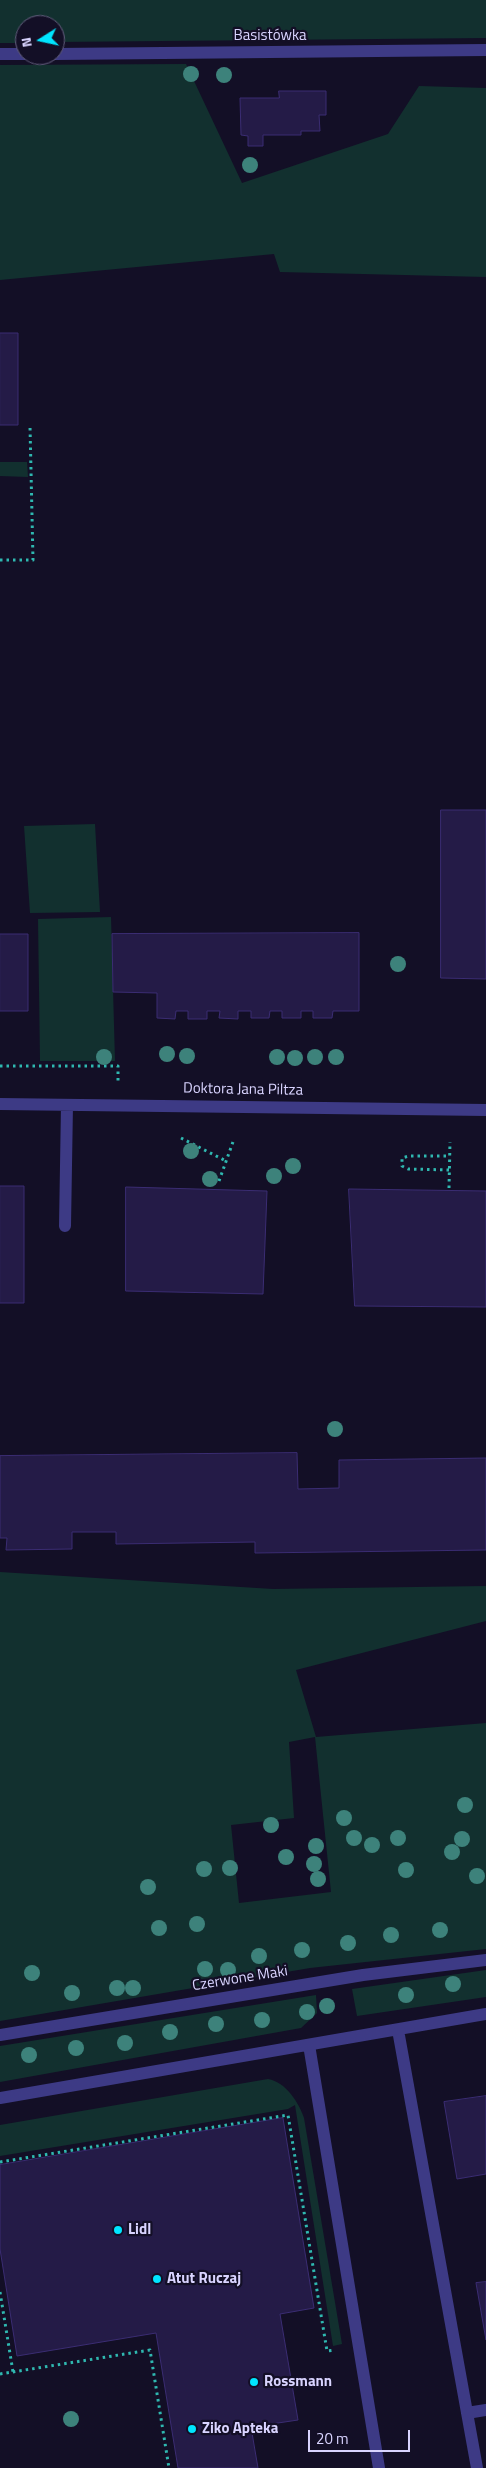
<!DOCTYPE html>
<meta charset="utf-8">
<style>
body{margin:0}
#map{position:relative;width:486px;height:2468px;overflow:hidden;background:#130f26;font-family:"Titillium Web",sans-serif}
canvas{display:block}
.north{position:absolute;left:15px;top:15px;width:50px;height:50px;box-sizing:border-box;background:#130f26;border:1px solid #625e7d;border-radius:50%;rotate:260deg;font-size:14px;font-weight:700;line-height:20px;text-align:center;color:#d9d4ff}
.north::after{content:'';display:block;margin:auto;width:18px;height:22px;background:#00e5ff;clip-path:polygon(50% 0,100% 100%,50% 72%,0 100%)}
.scale{position:absolute;left:308px;top:2430px;width:102px;height:22px;box-sizing:border-box;border:2px solid #d9d4ff;border-top:0;padding-left:6px;font-size:15px;line-height:18px;white-space:nowrap;color:#d9d4ff;-webkit-text-stroke:4px #130f26;paint-order:stroke}
</style>
<div id="map">
<canvas width="486" height="2468"></canvas>
<div class="north">N</div>
<div class="scale">20 m</div>
</div>
<script>
const c = document.querySelector('canvas').getContext('2d');
c.lineJoin = 'round';
function fill(path, color) { c.fillStyle = color; c.fill(path, 'evenodd'); }
function strokePath(path, color, width, dash) { c.strokeStyle = color; c.lineWidth = width; c.lineCap = dash ? 'butt' : 'round'; c.setLineDash(dash || []); c.stroke(path); }
function write(font, color, halo, rows, align = 'center') {
  c.font = font + ' "Titillium Web",sans-serif'; c.lineWidth = 4.5; c.setLineDash([]); c.textBaseline = 'middle'; c.strokeStyle = halo; c.fillStyle = color; for (const [text, x, y, turn = 0] of rows) {
    c.save(); c.translate(x, y); c.rotate((+turn || 0) * Math.PI / 180); c.textAlign = isNaN(turn) ? turn : align; if (halo) c.strokeText(text, 0, 0); c.fillText(text, 0, 0); c.restore();
  }
}
fill(new Path2D(`
 M0,0h486v38l-431,4v-17h-30v18h-25z
 M186,64l56,119 146,-49 31,-48 67,2v189l-206,-5 -6,-18 -274,26v-215z
 M0,462h27l1,15 -28,-1z
 M95,824l5,88 -70,1 -6,-87z
 M111,917l4,144h-75l-2,-142z
 M0,1572l273,17 213,-3v35l-190,49 20,67 170,-14v226l-176,19 -310,53zM315,1737l16,155 -92,11 -8,-78 63,-7 -5,-76z
 M486,1970v27l-129,19 -5,-27z
 M316,1995l1,18 -16,15 -301,54v-36z
 M268,2079c18,3 31,24 36,39l38,226 -9,2 -38,-241 -7,4 -288,47v-31z`), '#12302f');
const building = new Path2D(`
 M279,91h47v24h-7l1,16h-19v4h-38v11h-15v-10l-7,-1 -1,-37h39z
 M0,333h18v92h-18z
 M441,810h45v169l-45,-1z
 M359,933v78h-26l-1,7h-19v-7h-12v7h-19v-7h-12l-1,7h-18v-7h-13v8l-19,-1 1,-7h-13v8h-19v-8h-12l-1,8 -18,-1v-25l-44,-1 -1,-58z
 M0,934h28v77h-28z
 M0,1186h24v117h-24z
 M126,1187l141,4 -4,103 -137,-3z
 M349,1189l137,2v116l-131,-1z
 M297,1453l1,36 41,-1v-28l147,-2v92l-231,3v-11l-139,2v-12h-44v17l-66,1 1,-12h-7v-82z
 M486,2096v78l-29,5 -13,-77z
 M283,2118l31,190 -34,6 18,106 -47,7 7,41h-80l-22,-135 -139,23 -17,-107v-84z
 M486,2282v58l-10,-57z`);
fill(building, '#241b47');
strokePath(building, '#3b2d73', 1);
strokePath(new Path2D(`
 M0,560h33l-3,-134
 M0,1066h118v16
 M181,1138l45,23
 M449,1170l-41,-1 -6,-3v-8l7,-2h40
 M219,1181l15,-42
 M449,1188l1,-46
 M0,2162l288,-47 39,236 8,-1
 M0,2292l13,80
 M0,2374l150,-24 19,118`), '#2fb8b0', 3, [2.5, 4]);
strokePath(new Path2D(`
 M0,54h25
 M55,54l431,-4
 M0,1104l486,6
 M65,1226l2,-121
 M398,2030l79,438
 M0,2035l363,-60 123,-15
 M309,2045l70,423
 M0,2098l486,-84
 M467,2413l19,-3`), '#3d3a85', 12);
c.fillStyle = '#3d827b';
for (const [x, y] of [
 [191,74],
 [224,75],
 [250,165],
 [398,964],
 [167,1054],
 [187,1056],
 [104,1057],
 [277,1057],
 [315,1057],
 [336,1057],
 [295,1058],
 [191,1151],
 [293,1166],
 [274,1176],
 [210,1179],
 [335,1429],
 [465,1805],
 [344,1818],
 [271,1825],
 [354,1838],
 [398,1838],
 [462,1839],
 [372,1845],
 [316,1846],
 [452,1852],
 [286,1857],
 [314,1864],
 [230,1868],
 [204,1869],
 [406,1870],
 [477,1876],
 [318,1879],
 [148,1887],
 [197,1924],
 [159,1928],
 [440,1930],
 [391,1935],
 [348,1943],
 [302,1950],
 [259,1956],
 [205,1969],
 [228,1970],
 [32,1973],
 [453,1984],
 [117,1988],
 [133,1988],
 [72,1993],
 [406,1995],
 [327,2006],
 [307,2012],
 [262,2020],
 [216,2024],
 [170,2032],
 [125,2043],
 [76,2048],
 [29,2055],
 [71,2419]
]) { c.beginPath(); c.arc(x, y, 8, 0, 2 * Math.PI); c.fill(); }
for (const [x, y, r, color] of [
 [118,2230,5,"#00e5ff"],
 [157,2279,5,"#00e5ff"],
 [254,2382,5,"#00e5ff"],
 [192,2429,5,"#00e5ff"]
]) { const dot = new Path2D(); dot.arc(x, y, r, 0, 2 * Math.PI); c.fillStyle = color; c.fill(dot); strokePath(dot, '#130f26', 2); }
write('15px', '#d9d4ff', '#130f26', [
 ["Basistówka",270,36],
 ["Doktora Jana Piltza",243,1090,1],
 ["Czerwone Maki",240,1979,-9]
]);
write('bold 15px', '#d9d4ff', '#130f26', [
 ["Lidl",128,2230],
 ["Atut Ruczaj",167,2279],
 ["Rossmann",264,2382],
 ["Ziko Apteka",202,2429]
], 'left');
</script>
